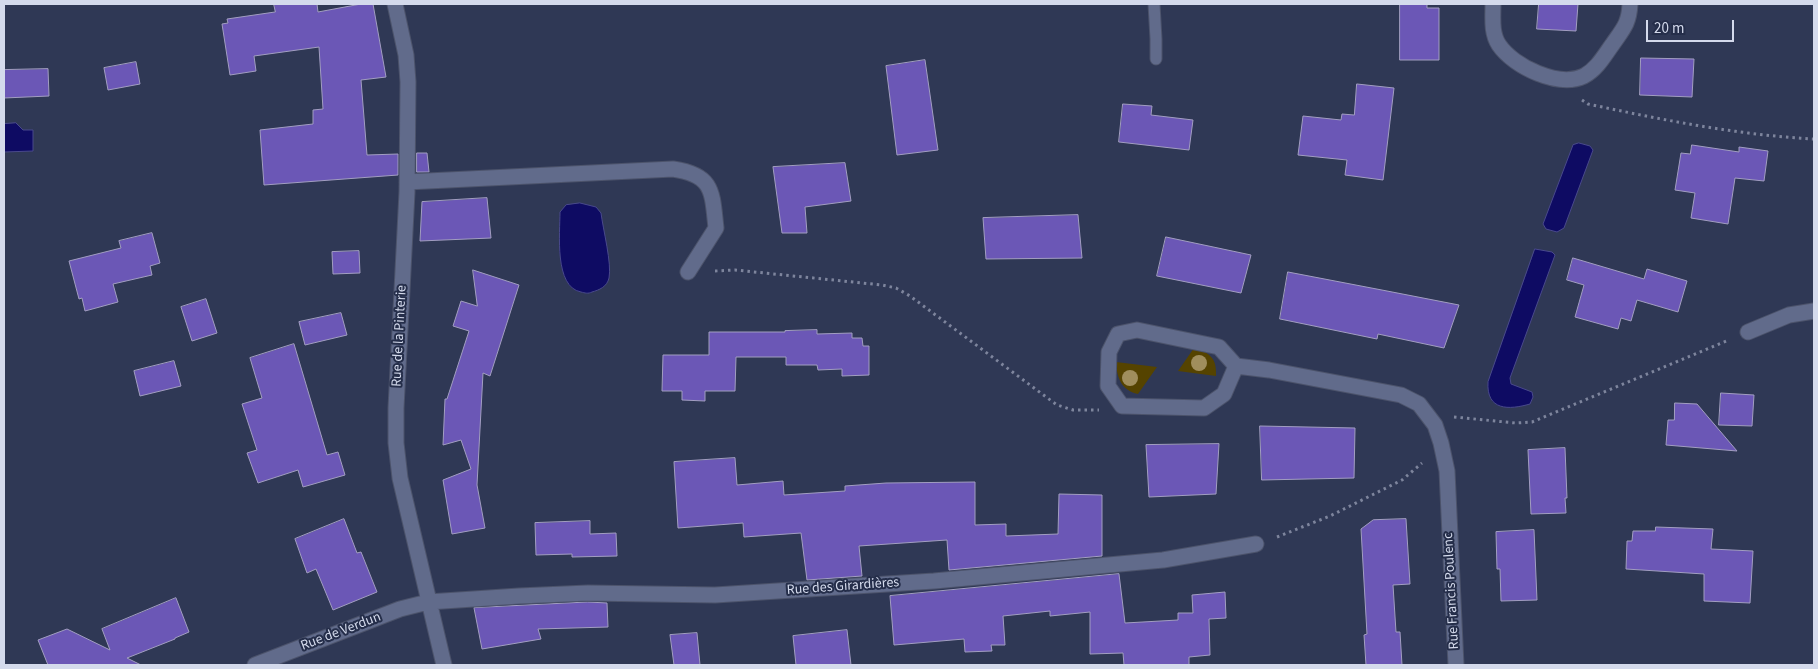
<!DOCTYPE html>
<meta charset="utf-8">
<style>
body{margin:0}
#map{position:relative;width:1818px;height:669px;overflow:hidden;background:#2f3855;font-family:"Source Sans 3",sans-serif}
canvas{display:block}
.frame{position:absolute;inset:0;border:5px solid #d4daec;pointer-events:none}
.scale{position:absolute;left:1646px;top:20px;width:88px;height:22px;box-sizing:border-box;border:2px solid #d4daec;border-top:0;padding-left:6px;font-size:15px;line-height:18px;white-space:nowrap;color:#d4daec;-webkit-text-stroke:4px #252e4a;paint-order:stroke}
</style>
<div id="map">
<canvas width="1818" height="669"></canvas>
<div class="frame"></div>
<div class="scale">20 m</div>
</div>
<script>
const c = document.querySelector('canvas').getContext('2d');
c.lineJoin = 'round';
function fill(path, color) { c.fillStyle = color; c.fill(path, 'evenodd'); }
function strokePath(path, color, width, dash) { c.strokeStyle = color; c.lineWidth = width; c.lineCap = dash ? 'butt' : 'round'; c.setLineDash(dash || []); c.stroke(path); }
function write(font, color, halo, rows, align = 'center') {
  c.font = font + ' "Source Sans 3",sans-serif'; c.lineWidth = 4; c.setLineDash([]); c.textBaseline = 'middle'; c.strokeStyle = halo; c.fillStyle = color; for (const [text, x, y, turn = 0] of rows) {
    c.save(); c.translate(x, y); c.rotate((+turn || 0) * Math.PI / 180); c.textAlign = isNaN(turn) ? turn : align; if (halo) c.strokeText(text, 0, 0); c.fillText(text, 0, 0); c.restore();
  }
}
fill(new Path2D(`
 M1194,348c16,5 23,10 22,28l-38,-5z
 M1116,362l41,5 -19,27c-17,-4 -21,-16 -22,-32z`), '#554300');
const water = new Path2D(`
 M16,123l7,7h10v21l-29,1v-28z
 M1579,143l11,3 3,4 -29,78 -7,4 -11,-3 -3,-5 30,-79z
 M580,203l16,4 5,6c2,16 11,51 8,65 -2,9 -10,12 -17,14 -4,2 -7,1 -11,0 -27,-5 -21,-59 -21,-80l6,-7z
 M1535,249l17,3 3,3 -45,123 1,6 21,8 1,5 -3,7c-21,6 -44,7 -42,-22z`);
fill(water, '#0e0b63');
strokePath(water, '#49498c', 1);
const building = new Path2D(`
 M274,4h43l1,8 43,-8h12l13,73 -25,3 6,75 31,-1v21l-134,10 -4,-55 53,-6v-14l10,-1 -4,-62 -65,9 2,15 -26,4 -8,-51 6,-1 -1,-4 48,-7z
 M1400,4h27v4h12v52h-39z
 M1539,4h39l-2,27 -39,-2z
 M1641,58l53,1 -2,38 -52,-2z
 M925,60l13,90 -41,5 -11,-89z
 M136,62l4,22 -32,6 -4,-22z
 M48,69l1,27 -45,2v-28z
 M1357,84l37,4 -11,92 -38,-5 2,-15 -49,-5 5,-39 38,4 1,-6 12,1z
 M1123,104l29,2 -1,9 42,5 -4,30 -70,-8z
 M1692,145l47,7v-5l29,4 -4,30 -29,-3 -7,46 -37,-6 4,-25 -20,-3 6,-37 9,1z
 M417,153h10l2,19h-12z
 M845,163l6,38 -46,6 2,26h-25l-9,-66z
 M487,198l4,40 -71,3 2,-39z
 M1078,215l4,43 -96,1 -3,-41z
 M152,233l8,30 -10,3 2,9 -39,9 5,18 -33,9 -3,-13 -3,1 -10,-38 52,-13 -2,-7z
 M1166,237l85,18 -10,38 -84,-17z
 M359,251l1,22 -27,1 -1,-22z
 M1573,258l71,21 3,-10 40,12 -9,31 -41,-12 -6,21 -10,-3 -3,11 -43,-12 9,-32 -17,-5z
 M473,270l46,15 -29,91 -7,-3 -6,112 8,43 -33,6 -9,-54 28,-11 -10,-29 -18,5 2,-46h2l22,-68 -16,-5 8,-25 16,5z
 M1288,272l99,19 72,14 -15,43 -66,-14 -1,5 -97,-20z
 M206,299l11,34 -25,8 -11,-34z
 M341,313l6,22 -42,10 -6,-23z
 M817,330v4l35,-1v5h10l1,8h6v29l-27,1v-7l-24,1 -1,-5h-31v-8h-50l-1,34h-30v10l-23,-1v-9h-20l1,-36h46v-23h76v-1z
 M294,344l33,111 11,-3 7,23 -42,12 -5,-17 -40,13 -11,-30 10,-3 -15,-46 20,-6 -12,-40z
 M174,361l7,25 -41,10 -6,-25z
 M1721,393l33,2 -2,31 -33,-1z
 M1675,403l22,1 40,47 -71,-6 2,-25h6z
 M1260,426l95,2 -1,50 -92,2z
 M1219,444l-3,50 -67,3 -3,-52z
 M1565,448l2,50h-2l1,15 -35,1 -3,-64z
 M735,458l2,27 46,-4 1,14 61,-4v-5l41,-3 89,-1v43l31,-1v12l52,-2 1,-40 43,1v61l-153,14 -2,-30 -88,6 3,30 -55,4 -6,-47 -57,4 -1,-14 -65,5 -4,-66z
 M344,519l13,34 4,-1 16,40 -44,18 -17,-41 -9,4 -12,-34z
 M1406,519l4,65 -17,1 3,47h4l2,33h-36l-2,-30 3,-1 -6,-105 12,-9z
 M590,521v13l26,-1 1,23 -45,1v-3l-36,1 -1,-32z
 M1656,527l57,2 -2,20 42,2 -3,52 -46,-2v-27l-78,-5 1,-28h5l1,-10h22z
 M1534,530l3,70 -36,1 -1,-32h-3l-1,-37z
 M1119,574l6,49 53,-3v-7h15l-1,-18 33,-3 1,26 -17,1 1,36 -21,2v8h-65l-1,-12 -33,1v-42l-40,4v-5l-47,5 2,29h-14l1,6 -27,1 -1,-13 -70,6 -4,-49z
 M176,598l13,34 -14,6v1l-48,19 14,7h-93l-10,-25 29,-11 43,21 -8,-21z
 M588,602l19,1 1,24 -70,2 3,10 -59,10 -8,-41z
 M847,630l4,35h-55l-3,-29z
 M697,633l3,32h-26l-4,-30z`);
fill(building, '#6b57b6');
strokePath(building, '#a29ec1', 1);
const lane = new Path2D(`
 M1154,4l2,35v20`);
const street = new Path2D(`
 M395,4l11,51 2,27 -1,110 -11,216v35l4,35 44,187
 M1493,4c0,14 -2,29 6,41 15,22 60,43 85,31 13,-7 20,-20 28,-31 11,-16 17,-21 18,-41
 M407,182l266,-13c41,6 39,23 43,59l-28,44
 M1748,332l41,-17 25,-4
 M1236,366l-12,28 -20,14 -82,-2 -14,-20 1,-34 9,-18 19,-4 82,17 17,19 33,4 132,25 18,9 16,21 6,18 6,28 9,194
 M255,665l145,-56 28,-7 91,-6 69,-3 127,2 219,-14 229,-21 93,-16`);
strokePath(lane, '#4c536b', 13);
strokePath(street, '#4c536b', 17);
strokePath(new Path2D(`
 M1582,100l6,4c75,16 150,31 226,35
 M715,271l20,-1 147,15 14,3 14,8 147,109 16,5h26
 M1454,417l62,6 16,-1 197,-82
 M1277,537l53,-21 72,-36 20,-17`), '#7e859d', 3, [2.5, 4]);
strokePath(lane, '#616b8b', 11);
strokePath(street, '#616b8b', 15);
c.fillStyle = '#a08e5d';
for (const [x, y] of [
 [1199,363],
 [1130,378]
]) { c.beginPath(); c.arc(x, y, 8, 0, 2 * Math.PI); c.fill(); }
write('14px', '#d4daec', '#252e4a', [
 ["Rue de la Pinterie",400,336,-87],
 ["Rue des Girardières",843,587,-4],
 ["Rue Francis Poulenc",1452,591,-93],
 ["Rue de Verdun",341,632,-21]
]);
</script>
